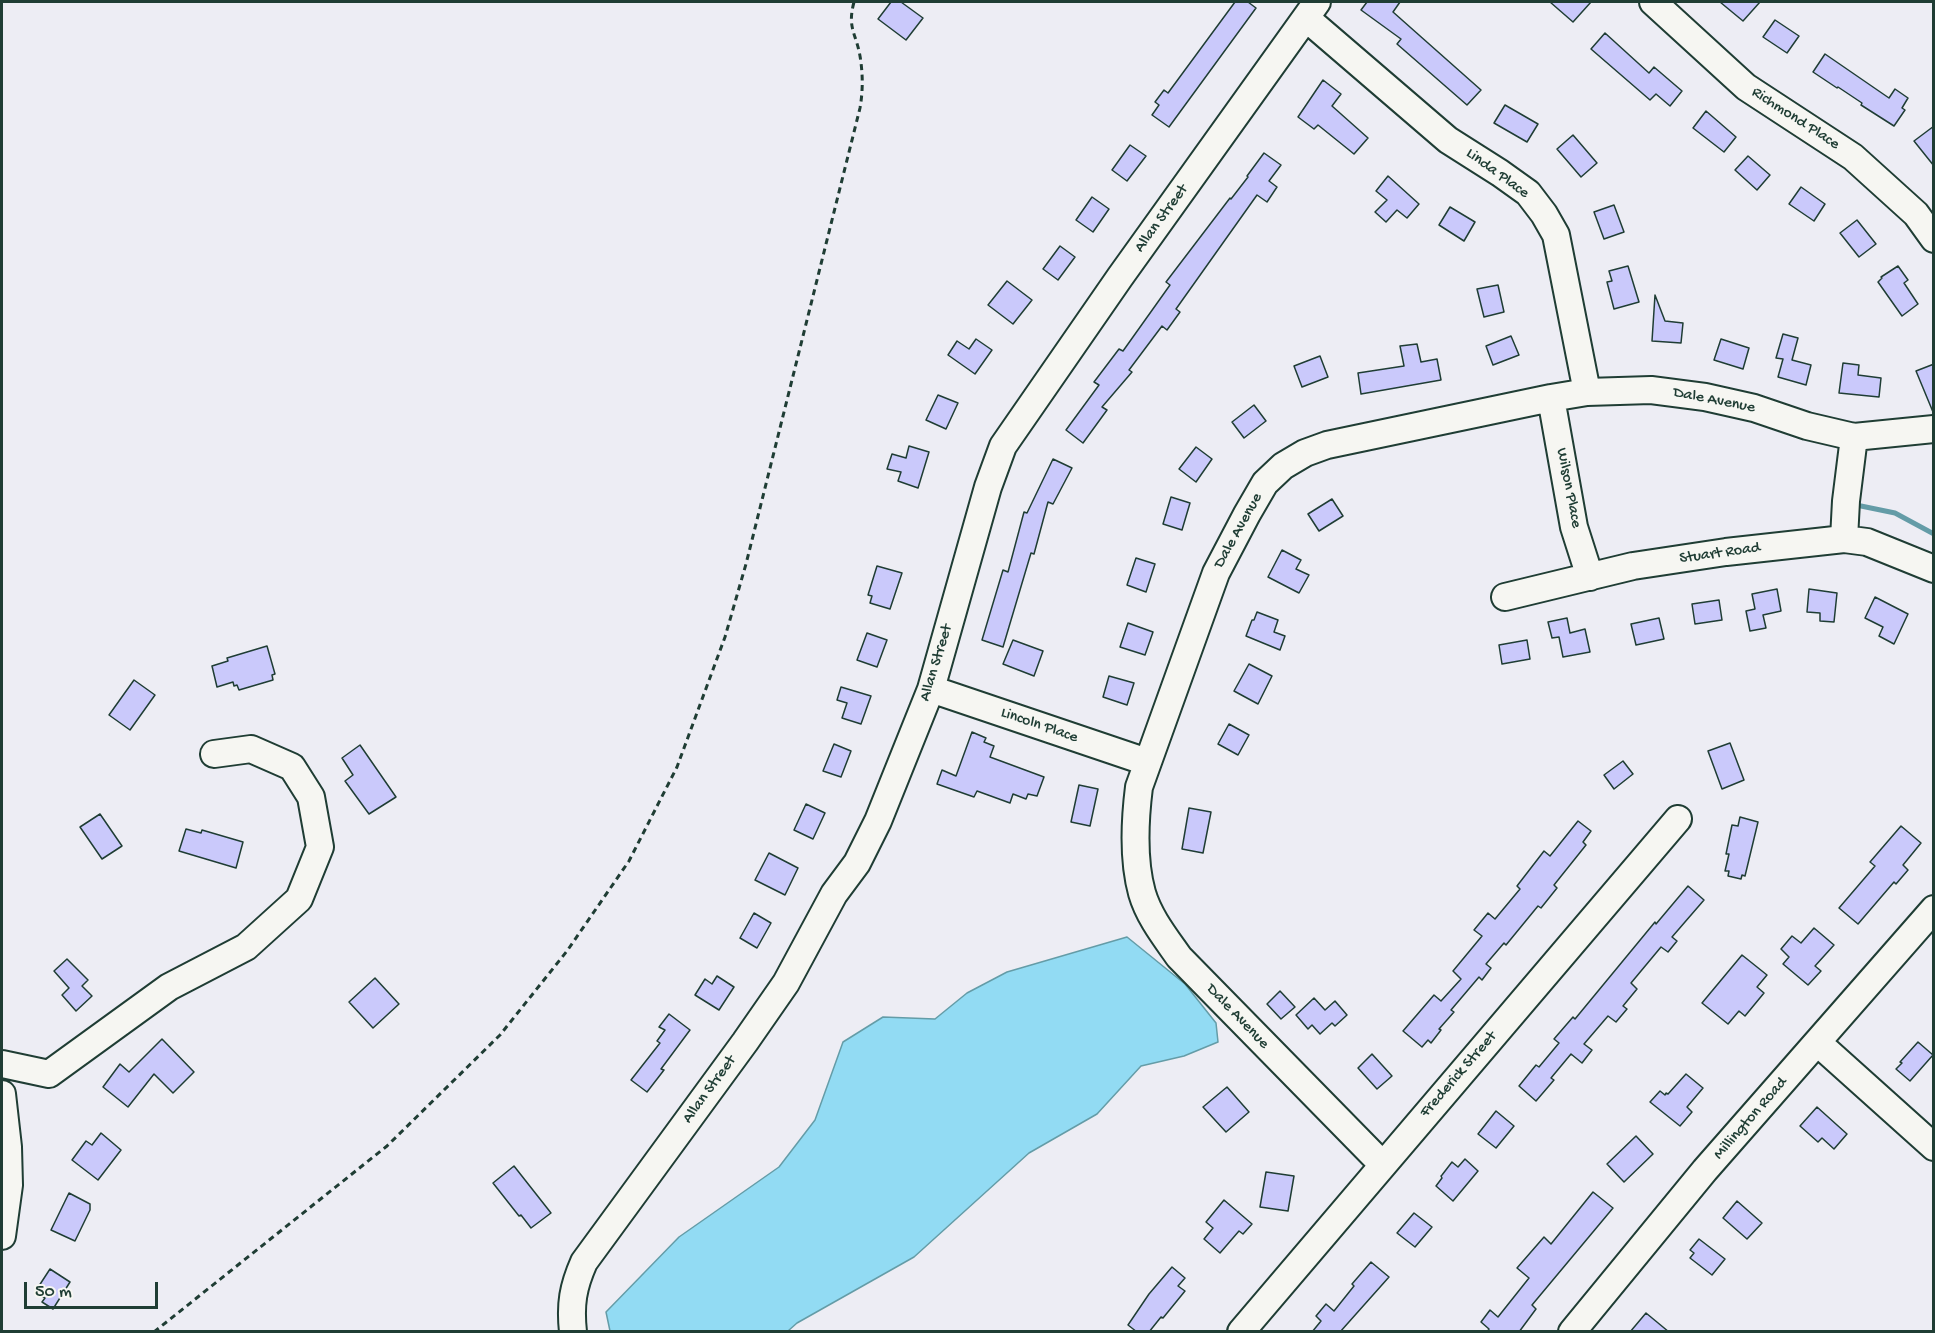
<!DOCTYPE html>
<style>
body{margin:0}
#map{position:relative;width:1935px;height:1333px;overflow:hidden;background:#ededf4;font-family:"Gochi Hand",sans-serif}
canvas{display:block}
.frame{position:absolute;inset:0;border:3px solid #1f3d34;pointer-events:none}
.scale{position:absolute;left:24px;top:1282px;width:134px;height:27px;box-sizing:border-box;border:3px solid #1f3d34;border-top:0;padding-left:8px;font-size:18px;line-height:21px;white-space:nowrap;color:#1f3d34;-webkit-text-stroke:4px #f6f6f2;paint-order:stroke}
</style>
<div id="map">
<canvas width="1935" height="1333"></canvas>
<div class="frame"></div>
<div class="scale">50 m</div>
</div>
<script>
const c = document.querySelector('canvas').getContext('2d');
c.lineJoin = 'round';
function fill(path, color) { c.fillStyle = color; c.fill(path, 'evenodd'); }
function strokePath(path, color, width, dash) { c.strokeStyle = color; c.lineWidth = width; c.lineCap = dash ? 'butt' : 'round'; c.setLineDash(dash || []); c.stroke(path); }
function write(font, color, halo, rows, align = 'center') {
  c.font = font + ' "Gochi Hand",sans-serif'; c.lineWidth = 4.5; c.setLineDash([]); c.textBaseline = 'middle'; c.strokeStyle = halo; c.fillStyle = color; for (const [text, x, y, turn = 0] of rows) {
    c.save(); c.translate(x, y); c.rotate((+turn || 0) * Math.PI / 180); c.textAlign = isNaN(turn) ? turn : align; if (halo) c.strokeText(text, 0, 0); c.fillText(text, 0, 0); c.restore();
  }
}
const water = new Path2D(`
 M1127,937l58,47 31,39 2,19 -34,14 -43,10 -44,48 -68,39 -115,104 -117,66 -9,8h-178l-4,-19 73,-75 100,-70 36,-47 28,-78 40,-25 52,2 32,-26 40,-21z`);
fill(water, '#92dbf3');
strokePath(water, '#649ca7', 1.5);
strokePath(new Path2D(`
 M1861,506l34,7 39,21`), '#649ca7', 5);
const building = new Path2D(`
 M891,2h10l22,16 -17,22 -28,-21z
 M1235,2h13l8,6 -87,119 -17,-12 7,-10 -4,-3 9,-12 4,3z
 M1367,2h33l-7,10 88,78 -14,15 -70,-61 4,-5 -40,-29z
 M1550,2h41l-18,20z
 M1720,2h40l-17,19z
 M1775,20l24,16 -12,17 -24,-16z
 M1605,33l44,40 5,-6 28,24 -12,15 -14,-12 -6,6 -59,-51z
 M1825,54l64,44 6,-9 13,9 -6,10 3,2 -11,16 -33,-21 1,-2 -24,-16 -1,1 -24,-16z
 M1323,80l18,14 -9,12 36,32 -14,16 -36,-29 -4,4 -16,-12z
 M1505,105l33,19 -11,18 -33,-19z
 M1706,111l30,26 -12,15 -31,-24z
 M1934,126v40l-20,-25z
 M1573,135l24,28 -16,14 -24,-28z
 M1130,145l16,11 -19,25 -15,-11z
 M1264,153l17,12 -12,16 8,6 -10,15 -10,-7 -81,114 4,3 -13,18 -5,-4 -33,44 3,2 -30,35 5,3 -24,33 -17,-13 33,-45 -5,-3 25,-33 4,2 47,-66 -4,-3 64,-84 1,1 17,-22 -1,-1z
 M1748,156l22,19 -13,15 -22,-20z
 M1388,176l31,28 -12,14 -10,-8 -11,12 -11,-10 12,-12 -11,-9z
 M1801,187l24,17 -11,17 -25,-17z
 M1092,197l17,12 -16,23 -17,-12z
 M1614,205l10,27 -20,7 -10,-27z
 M1450,207l25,15 -11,19 -25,-16z
 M1857,220l19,24 -17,13 -19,-24z
 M1060,246l15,11 -17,23 -15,-11z
 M1628,266l11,36 -25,7 -7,-27 5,-1 -3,-10z
 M1898,266l10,14 -4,3 14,21 -16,12 -24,-34 4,-4 -1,-1z
 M1007,281l25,19 -19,24 -25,-19z
 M1498,285l6,27 -20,5 -7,-28z
 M1655,295l10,26 18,2 -2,20 -29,-2z
 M1783,334l15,4 -6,22 19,5 -5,20 -28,-8 5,-18 -7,-1z
 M1511,336l8,19 -26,10 -7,-19z
 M976,339l16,11 -17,24 -27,-19 9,-14 12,8z
 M1721,339l28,9 -6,21 -29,-9z
 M1417,344l4,18 16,-3 4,21 -80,14 -3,-21 46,-7 -4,-20z
 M1320,356l8,21 -26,10 -8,-21z
 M1843,363l16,2 -1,10 23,3 -2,19 -40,-4z
 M1934,364v48h-1l-17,-41z
 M938,395l20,8 -12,26 -20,-9z
 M1254,405l12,16 -22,17 -12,-16z
 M909,446l20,6 -11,36 -20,-7 3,-9 -14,-3 5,-15 14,4z
 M1196,447l16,12 -16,23 -17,-13z
 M1053,459l19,9 -19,36 -5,-2 -14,52 -3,-1 -28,94 -21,-7 21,-70 5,2 16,-60 3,1z
 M1171,497l19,6 -8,27 -19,-6z
 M1332,499l11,17 -24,15 -11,-17z
 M1282,550l19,10 -5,9 13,6 -10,18 -31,-16z
 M1136,558l19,6 -9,28 -19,-7z
 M877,566l25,7 -12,36 -20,-6 2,-7 -4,-1z
 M1777,589l4,22 -18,4 3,13 -16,3 -4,-20 9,-2 -3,-15z
 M1809,589l28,4 -3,29 -14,-1v-8l-13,-1z
 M1875,597l33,17 -14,30 -15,-8 4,-9 -18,-9z
 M1719,600l3,20 -27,4 -3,-20z
 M1257,612l21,8 -4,12 11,4 -5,14 -34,-14 6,-16h2z
 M1567,618l3,15 15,-4 5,23 -27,5 -4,-20 -7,1 -4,-16z
 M1659,618l5,21 -28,6 -5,-21z
 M1128,623l25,9 -8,23 -25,-8z
 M867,633l20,7 -10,27 -20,-7z
 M1013,640l30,11 -9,25 -31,-12z
 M1527,640l3,19 -28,5 -3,-19z
 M267,646l8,28 -3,1 1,5 -34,10 -2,-5 -3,1 -1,-4 -16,5 -5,-21 16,-5 -1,-3z
 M1249,664l23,12 -14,28 -24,-13z
 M1109,676l25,7 -7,22 -24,-8z
 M134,680l21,15 -25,35 -21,-15z
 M841,687l30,9 -10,28 -19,-6 5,-15 -10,-3z
 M1229,724l20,11 -11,20 -20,-11z
 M972,732l14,6 -2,4 10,4 -4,11 54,20 -7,19 -9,-2 -2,5 -13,-5 -3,9 -33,-12 -3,6 -37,-13 5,-14 14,6z
 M1730,743l14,37 -22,9 -14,-38z
 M834,744l17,7 -10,26 -18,-6z
 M360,745l36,52 -27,17 -24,-33 8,-6 -11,-17z
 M1623,761l10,13 -19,15 -10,-14z
 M1079,785l19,4 -8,37 -19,-4z
 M806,804l19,9 -12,26 -19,-9z
 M1189,808l22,4 -8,41 -21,-4z
 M100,814l22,32 -20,13 -22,-32z
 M1740,817l18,5 -13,54 -3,-1 -1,4 -13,-3 1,-5h-4l4,-17h-3l6,-29 6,1z
 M1578,821l13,10 -8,11 3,3 -32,40 3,3 -16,20 -3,-2 -32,39 -2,-2 -18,21 5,4 -9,12 -3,-3 -28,33 3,2 -15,17 2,1 -10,13 -3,-3 -6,7 -19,-16 31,-36 7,6 20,-22 -8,-8 29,-35 -8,-6 14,-17 7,6 25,-30 -3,-3 27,-35 6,5z
 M1901,826l20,17 -18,22 5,5 -12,14 -2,-2 -36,42 -19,-16 36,-42 -5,-4z
 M186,829l15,4 1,-3 41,12 -7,26 -57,-17z
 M769,853l29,15 -13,27 -30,-15z
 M1688,886l16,14 -32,37 5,4 -9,11 -7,-5 -30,36 6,6 -14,17 4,3 -11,13 -8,-6 -24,28 8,6 -10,13 -11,-9 -20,24 3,2 -18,21 -17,-15 17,-21 3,2 20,-24 -5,-4 19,-22 2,2 80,-97 1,2z
 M754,913l17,10 -14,25 -17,-10z
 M1814,928l20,17 -19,21 6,5 -13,14 -25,-21 6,-7 -8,-8 11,-13 9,7z
 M1742,955l25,20 -10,12 7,6 -19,23 -6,-5 -11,13 -26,-21z
 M67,959l21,21 -6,6 10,10 -16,15 -14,-16 7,-7 -15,-17z
 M717,976l17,11 -15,23 -24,-15 10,-16 7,5z
 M375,978l24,26 -26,24 -24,-26z
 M1280,991l15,16 -14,12 -14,-15z
 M1314,998l11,12 10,-9 12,14 -12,11 -3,-3 -12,11 -8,-9 -4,4 -12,-14z
 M669,1014l21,16 -29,39 3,1 -17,22 -16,-12 29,-37 -3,-2 8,-11 -6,-3z
 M162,1039l32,33 -21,21 -19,-19 -26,33 -25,-20 17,-23 9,8z
 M1918,1042l15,13 -23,26 -14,-12 6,-6 -2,-1z
 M1372,1054l20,22 -15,13 -19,-21z
 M1686,1074l17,14 -16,19 5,5 -12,14 -30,-24 10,-11 5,4 1,-2 2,1z
 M1227,1087l22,25 -23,20 -23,-25z
 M1817,1107l30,27 -13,15 -12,-11 -4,4 -18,-16z
 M1496,1111l18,15 -18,22 -18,-14z
 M101,1133l20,17 -23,30 -26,-20 14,-19 6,4z
 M1636,1136l17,18 -29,28 -17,-18z
 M1465,1159l13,12 -25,30 -17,-15 6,-8 -1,-2 1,-1 10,-13 6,5z
 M514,1166l37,47 -20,15 -10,-13 -2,1 -26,-33z
 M1266,1172l28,4 -6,35 -28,-4z
 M1593,1192l20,16 -81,97 4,4 -17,23h-32l2,-3 -8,-7 9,-12 8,7 31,-39 -12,-10 27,-31 7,7z
 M69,1193l21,11v6l-15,31 -24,-11z
 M1224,1200l28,24 -9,10 -4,-3 -19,22 -16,-14 9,-11 -7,-6z
 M1737,1201l25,22 -15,16 -24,-21z
 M1414,1213l18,14 -17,20 -18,-14z
 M1699,1239l26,20 -13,16 -22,-17 4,-5 -4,-3z
 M1371,1262l18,15 -49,55h-28l9,-11 -5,-5 10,-12 8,7 20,-25 -2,-2z
 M1172,1267l13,11 -7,8 7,5 -22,27 -2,-1 -12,15h-12l-9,-7 21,-31z
 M50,1269l20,13 -17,27 -11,-7 3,-4 -10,-6z
 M1646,1313l23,19h-39z`);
fill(building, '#cac9fb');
strokePath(building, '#1f3d34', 1.5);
const minor = new Path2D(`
 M1653,2l93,85 107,70 63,57 18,25
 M1306,18l142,122 52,33 28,20 16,21 12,21 31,157
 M1551,398l23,129 16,50
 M1844,539l2,-38 8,-64
 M1505,597l128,-31 93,-14 118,-13 23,3 67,27
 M931,689l216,73
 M1818,1043l116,104
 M2,1064l47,10 120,-87 77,-40 53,-48 21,-52 -9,-50 -19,-30 -41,-18 -37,5
 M2,1094l6,53 1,38 -7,51
 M1382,1164l-203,-207c-14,-20 -30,-40 -37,-64 -9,-32 -7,-74 -3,-106l77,-214 31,-59 18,-31 18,-17 22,-13 22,-8 224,-47 36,-6 64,-2 54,7 49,11 53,18 47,11 80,-8
 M573,1332c-3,-28 0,-45 11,-70l161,-220 41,-59 48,-89 23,-31 21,-42 53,-132 57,-202 15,-41 117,-169 197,-275
 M1241,1332l437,-513
 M1572,1332l133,-162 229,-261`);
strokePath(minor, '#1f3d34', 30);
strokePath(new Path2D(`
 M154,1332l233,-186 113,-111 67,-84 62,-90 48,-94 48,-130 21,-73 114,-456c3,-17 3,-34 0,-52 -4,-23 -13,-28 -6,-54`), '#1f3d34', 3, [6, 4.5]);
strokePath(minor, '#f6f6f2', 26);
write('16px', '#1f3d34', '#f6f6f2', [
 ["Richmond Place",1795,119,33],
 ["Linda Place",1497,174,36],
 ["Allan Street",1162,219,-54],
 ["Dale Avenue",1714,401,11],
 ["Wilson Place",1568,488,79],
 ["Dale Avenue",1239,531,-61],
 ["Stuart Road",1720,554,-8],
 ["Allan Street",937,663,-73],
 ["Lincoln Place",1039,726,19],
 ["Dale Avenue",1237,1017,46],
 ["Frederick Street",1459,1075,-49],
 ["Allan Street",710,1090,-54],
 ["Millington Road",1751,1119,-49]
]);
</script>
